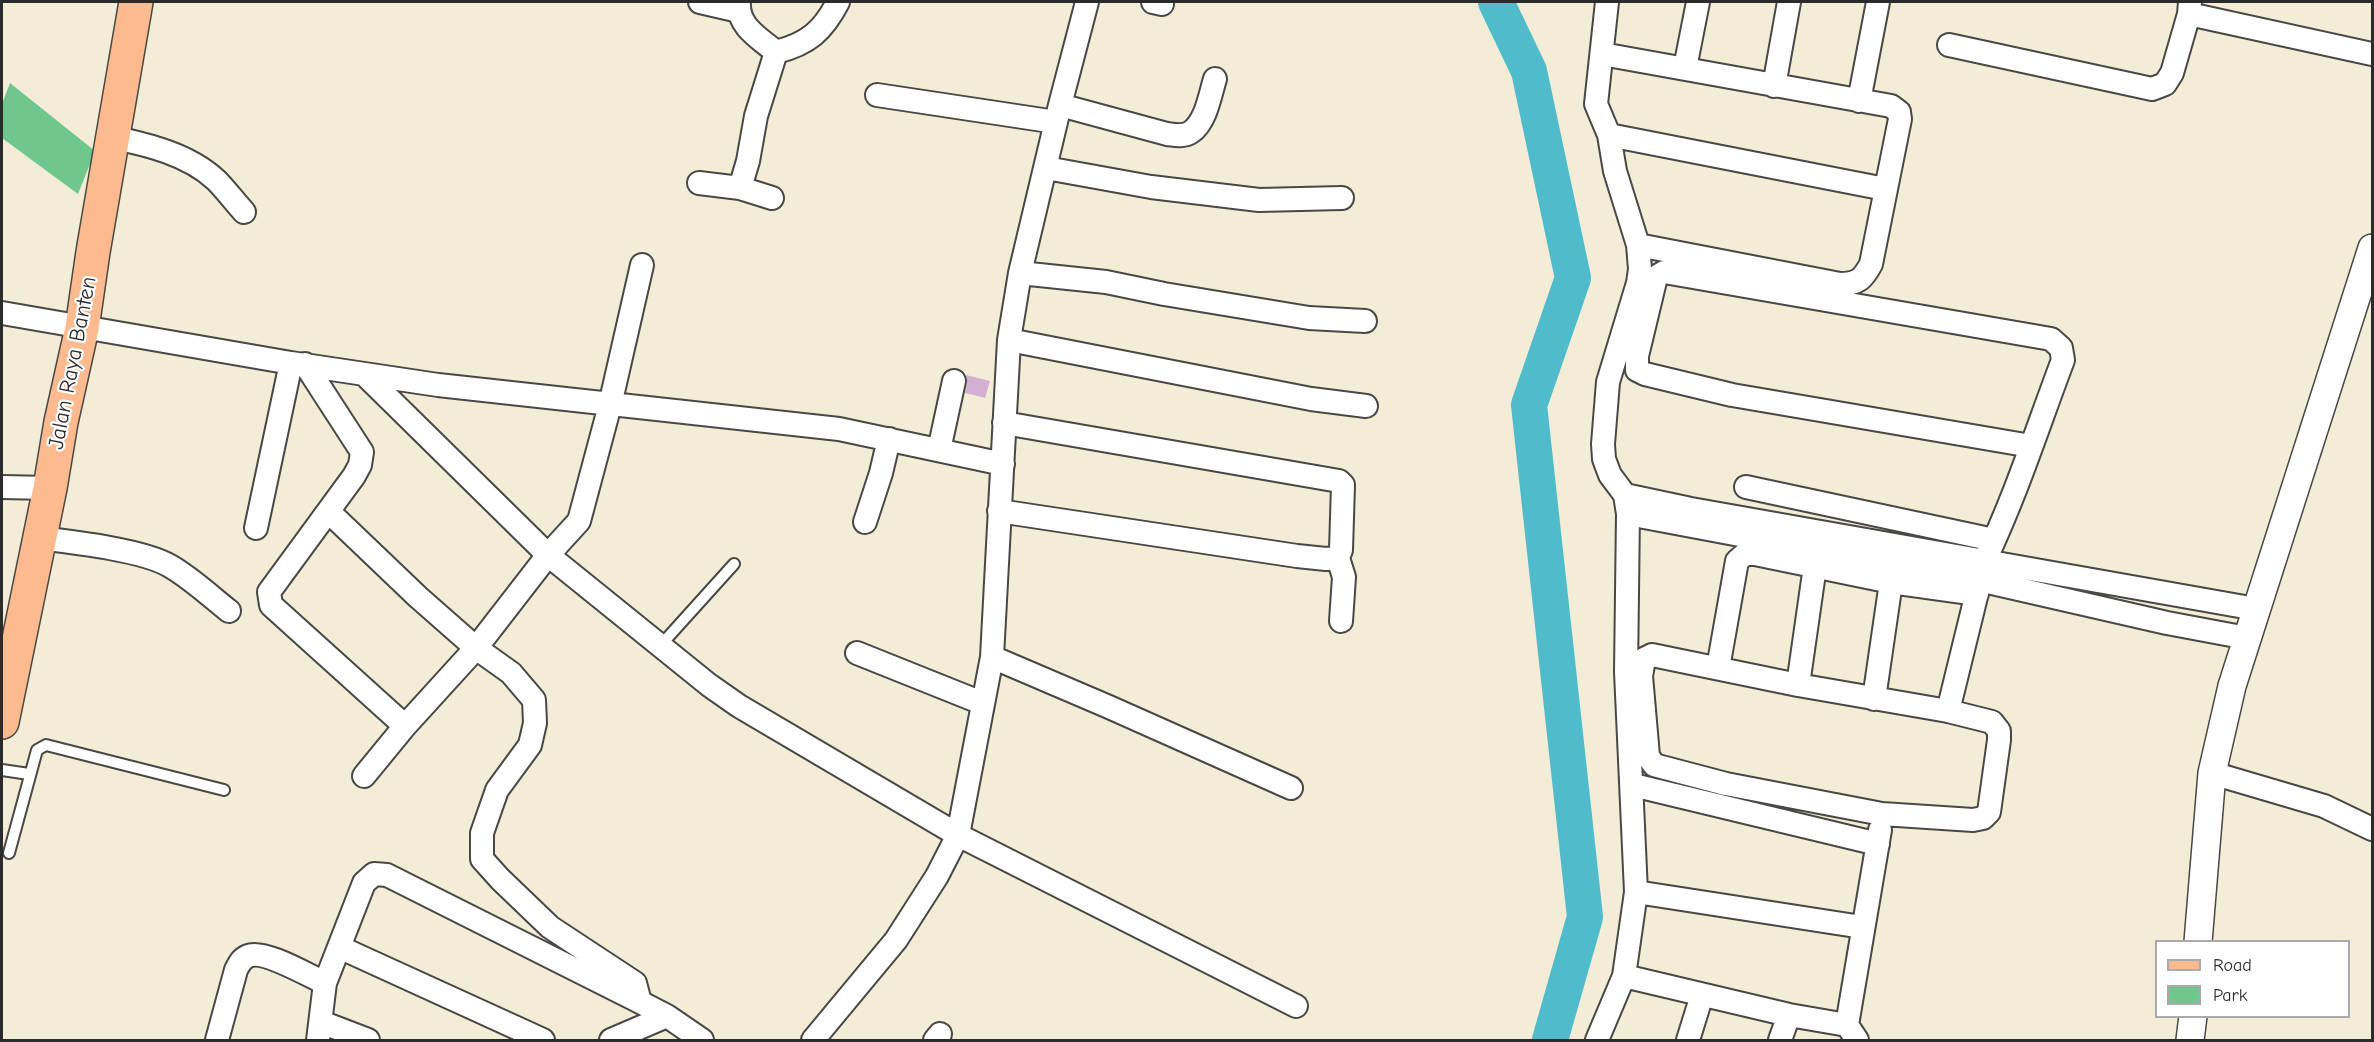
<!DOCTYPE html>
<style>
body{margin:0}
#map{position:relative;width:2374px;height:1042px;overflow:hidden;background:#f3ecd6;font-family:"Comic Neue",sans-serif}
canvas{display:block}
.frame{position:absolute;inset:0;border:3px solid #2b2b2b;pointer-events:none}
.legend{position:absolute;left:2155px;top:940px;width:195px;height:78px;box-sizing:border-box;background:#fff;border:2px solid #aaa;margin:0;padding:8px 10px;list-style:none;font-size:18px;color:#2b2b2b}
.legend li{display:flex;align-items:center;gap:12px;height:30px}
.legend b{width:30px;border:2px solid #aaa}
</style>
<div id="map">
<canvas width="2374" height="1042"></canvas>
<div class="frame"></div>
<ul class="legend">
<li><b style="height:8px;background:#fcba8e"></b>Road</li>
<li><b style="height:16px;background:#70c78d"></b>Park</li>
</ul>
</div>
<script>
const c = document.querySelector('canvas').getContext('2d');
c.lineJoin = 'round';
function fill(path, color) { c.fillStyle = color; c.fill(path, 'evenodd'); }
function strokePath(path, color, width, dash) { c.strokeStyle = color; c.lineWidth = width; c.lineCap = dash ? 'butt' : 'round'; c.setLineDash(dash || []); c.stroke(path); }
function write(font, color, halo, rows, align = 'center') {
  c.font = font + ' "Comic Neue",sans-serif'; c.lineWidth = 4.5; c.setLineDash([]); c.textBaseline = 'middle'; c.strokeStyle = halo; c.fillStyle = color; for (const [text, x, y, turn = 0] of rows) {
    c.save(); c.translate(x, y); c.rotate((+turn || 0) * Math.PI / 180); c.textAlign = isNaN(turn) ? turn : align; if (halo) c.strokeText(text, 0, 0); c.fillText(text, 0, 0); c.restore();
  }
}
fill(new Path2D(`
 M10,83l85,68 -17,43 -76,-56v-34z`), '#70c78d');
strokePath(new Path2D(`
 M1496,2l33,69 44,207 -44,127 56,512 -35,123`), '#50bbcb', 36);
fill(new Path2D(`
 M966,375l24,6 -5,17 -20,-5 2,-10z`), '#d3b0d3');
const service = new Path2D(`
 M660,646l74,-82
 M2,770l27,4
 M9,853l28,-103 9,-5 178,45`);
const minor = new Path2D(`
 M700,2l39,9
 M739,2c-2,24 20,36 37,50 32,-8 47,-21 62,-50
 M1153,2l9,2
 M2190,2l-1,12 183,40
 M1949,45l203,44 13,-5 7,-11 17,-59
 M1602,54l278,50 11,2 8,6 1,7 -29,145c-8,15 -13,20 -31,20l-202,-39
 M1685,68l13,-66
 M1774,86l15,-84
 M877,95l179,27
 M1859,101l19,-99
 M1060,105l107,29c8,1 17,3 24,-2 15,-10 19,-37 24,-53
 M1609,135l276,54
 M112,137c36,8 76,17 104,43 10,10 18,21 28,32
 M1046,168l105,19 108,13 83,-2
 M699,183l41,5 32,10
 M740,188l8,-27 8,-45 20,-64
 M1020,273l86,9 58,12 145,24 56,3
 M2,313l289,50 147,22 401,44 164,35
 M1009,340l302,59 55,7
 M305,364l57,88 -2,13 -6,11 -85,116 2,13 134,121
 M364,374l184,181 161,130 30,21 219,129 338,171
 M1004,423l335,58 4,4 -2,65 -3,8
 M939,450l15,-69
 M2,487l48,1
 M1746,487l248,53
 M1625,495l66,14 565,100
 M999,511l298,45 29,3 12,-1 6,19 -3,44
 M329,512l89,85 58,51 35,25 23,27 1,23 -5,22 -33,45 -15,43v26l18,20 50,48 85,56 5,19
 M1628,514l351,66 188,43 80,15
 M865,522l16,-49 8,-34
 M256,528l35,-165
 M39,538c33,4 104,12 131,28 21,12 40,30 59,45
 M857,653l125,50
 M1652,655l146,30 150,26 44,11 7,9v9l-10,72 -6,6 -10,2 -91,-6 -156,-30 -72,-19 -6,-9 -7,-80 3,-17z
 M992,657l117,50 182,81
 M1718,668l19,-107 8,-7h10l136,28 86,12
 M1798,685l17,-119
 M1874,699l17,-117
 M1948,711l37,-151c31,-65 53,-134 78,-200l-2,-12 -10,-9 -387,-67 -8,5 -19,79v14l8,4 87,21 299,51
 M2212,773l112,33 48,23
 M364,776l41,-50 71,-78 72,-93 31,-34 31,-116 32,-140
 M1633,785l245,59
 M1636,892l226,35
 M339,947l204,93
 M1624,976l165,39 58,10 10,15
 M321,1022l47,18
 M1847,1025l33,-195
 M217,1040l19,-70c3,-6 5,-11 12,-14 16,-7 61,20 77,27
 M318,1040l7,-57 39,-100 10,-9 13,1 253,127 27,14 35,24
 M611,1040l56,-24
 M813,1040l83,-100 41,-64 21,-41 34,-178 17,-317 11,-67 40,-168 27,-103
 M935,1040l5,-6
 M1597,1040l27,-64 12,-84 -10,-220 2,-158 -3,-19 -15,-20 -6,-16 -1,-15 5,-62 30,-99 2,-14 -2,-24 -23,-74 -6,-36 -13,-31 11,-102
 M1688,1040l14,-45
 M1780,1040l9,-25`);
const tertiary = new Path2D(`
 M2198,942l14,-169 20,-87 140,-438
 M2190,1040l3,-24`);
const primary = new Path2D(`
 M2,722l48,-234 11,-66 21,-94 11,-76 43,-250`);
strokePath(service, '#494845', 14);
strokePath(minor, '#494845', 26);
strokePath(tertiary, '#494845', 30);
strokePath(primary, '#494845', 36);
strokePath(service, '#fff', 10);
strokePath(minor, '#fff', 22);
strokePath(tertiary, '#fff', 27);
strokePath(primary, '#fcba8e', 33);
write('22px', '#2b2b2b', '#fff', [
 ["Jalan Raya Banten",73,363,-79]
]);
</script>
